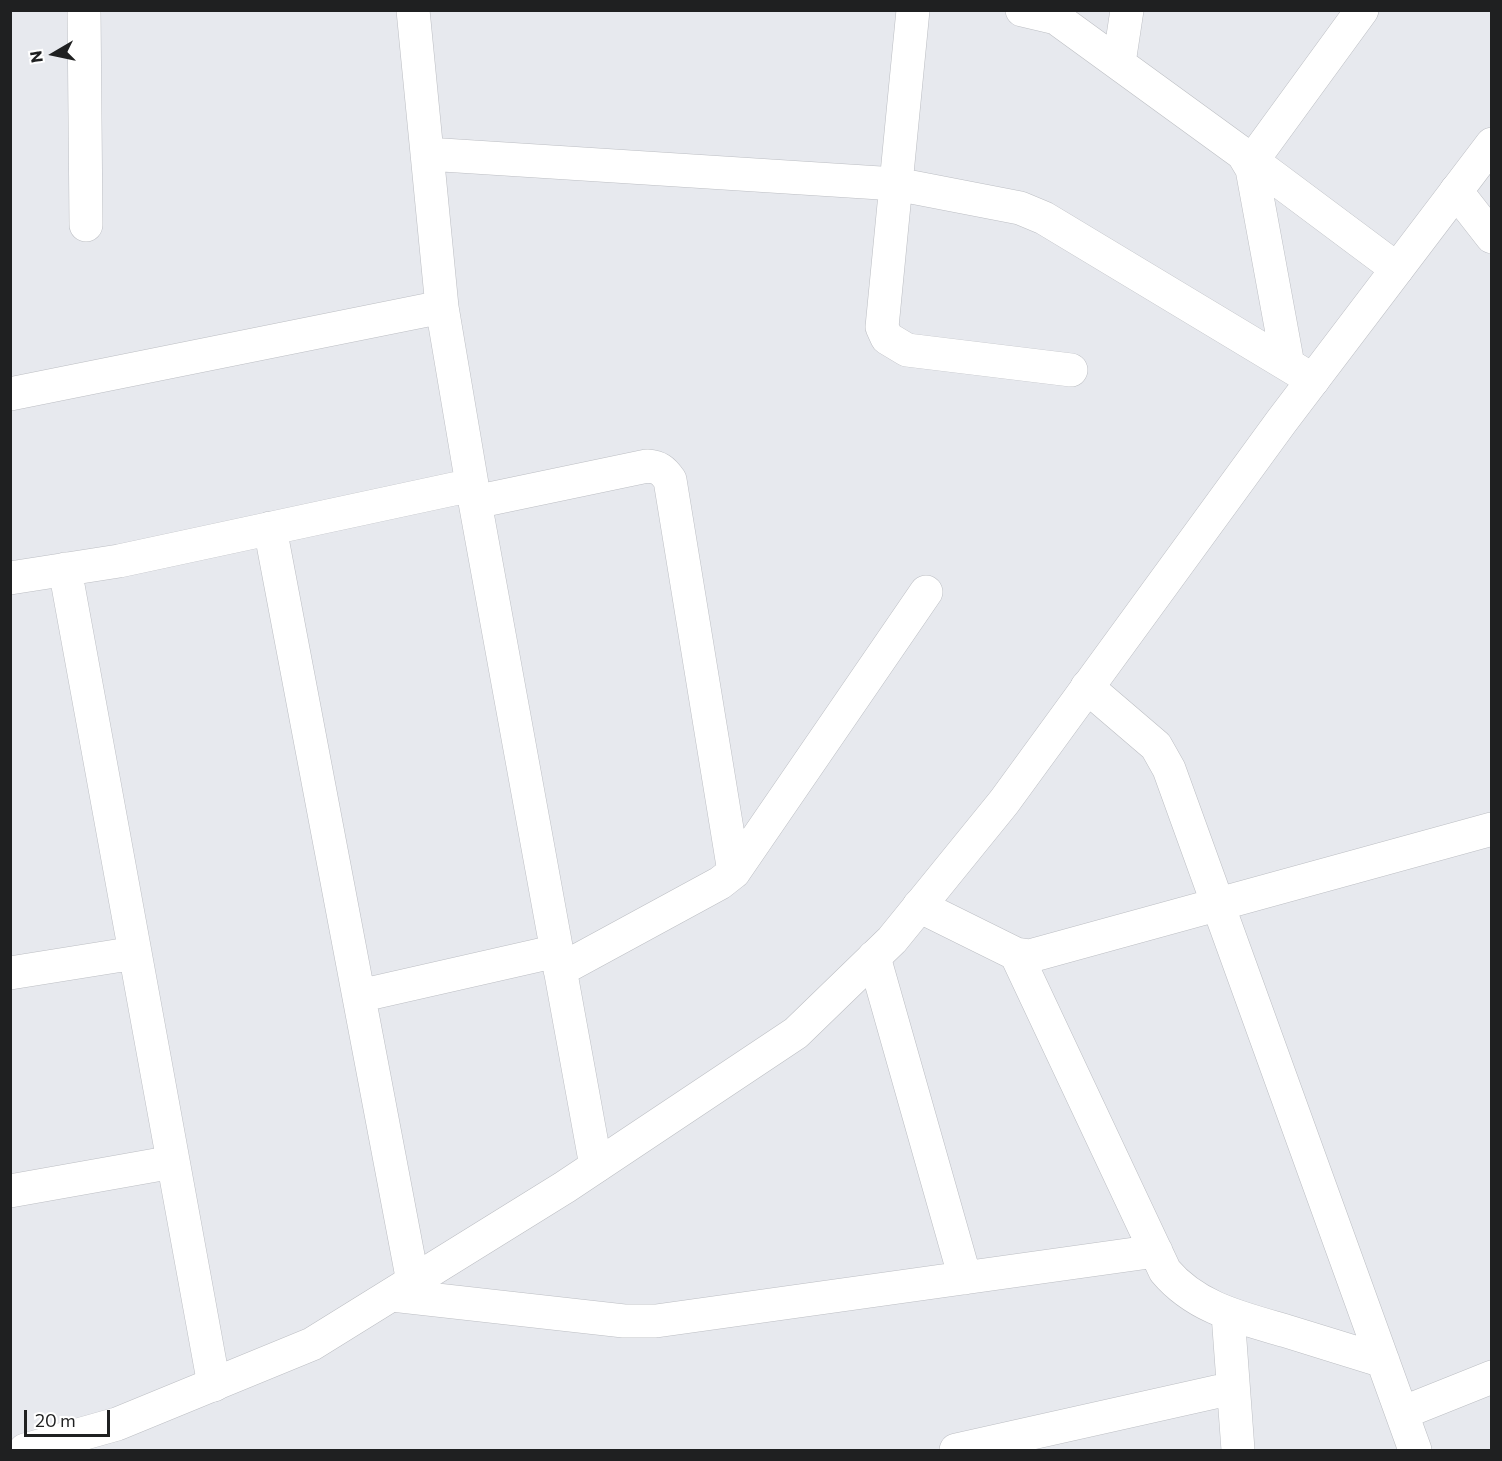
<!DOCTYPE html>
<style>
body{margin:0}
#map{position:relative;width:1502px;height:1461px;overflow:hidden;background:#e7e9ee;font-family:Commissioner,sans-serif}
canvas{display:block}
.frame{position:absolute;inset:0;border:12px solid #1f2021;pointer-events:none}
.north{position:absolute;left:24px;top:24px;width:60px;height:60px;-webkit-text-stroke:4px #fff;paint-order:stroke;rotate:261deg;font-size:16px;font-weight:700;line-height:24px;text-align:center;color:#1f2021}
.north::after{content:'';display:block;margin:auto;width:21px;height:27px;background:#1f2021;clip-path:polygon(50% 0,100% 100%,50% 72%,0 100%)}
.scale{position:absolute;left:24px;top:1410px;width:86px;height:27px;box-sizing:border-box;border:3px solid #1f2021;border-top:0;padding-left:8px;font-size:18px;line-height:21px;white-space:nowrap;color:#1f2021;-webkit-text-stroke:4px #fff;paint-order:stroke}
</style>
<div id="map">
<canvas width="1502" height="1461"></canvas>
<div class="frame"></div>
<div class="north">N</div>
<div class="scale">20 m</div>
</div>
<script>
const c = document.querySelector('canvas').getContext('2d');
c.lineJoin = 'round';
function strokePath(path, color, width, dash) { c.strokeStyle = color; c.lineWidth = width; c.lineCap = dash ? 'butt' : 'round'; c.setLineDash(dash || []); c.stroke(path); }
const minor = new Path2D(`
 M84,10l2,215
 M413,10l29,297 33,195 121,664
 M913,10l-31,317 5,11 20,12 164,20
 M1022,10l34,8 187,136 9,15 36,196
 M1119,63l8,-53
 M427,154l469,30 124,24 24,10 269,162
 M1243,154l154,115
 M1252,161l110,-151
 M1456,191l36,46
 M10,394l432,-87
 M475,502l172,-36c12,1 16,4 23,14l64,392
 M270,528l143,754
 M65,569l149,816
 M10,578l109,-17 353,-76
 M1087,687l69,59 13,23 246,681
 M919,906l97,48 14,2 462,-127
 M1016,954l149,317c31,37 76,47 121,60 32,10 65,20 97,30
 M874,957l91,321
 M560,970l160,-87 14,-11 192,-280
 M10,973l125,-20
 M359,996l198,-45
 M10,1191l163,-29
 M392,1295l232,26h32l500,-70
 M1228,1314l10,136
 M1402,1413l90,-36
 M956,1450l277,-62`);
const tertiary = new Path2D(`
 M25,1450l92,-26 195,-80 253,-157 231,-154 96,-93 112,-138 277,-380 211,-278`);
strokePath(minor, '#bcbec3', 34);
strokePath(tertiary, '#bcbec3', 34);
strokePath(minor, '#fff', 33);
strokePath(tertiary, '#fff', 33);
</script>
